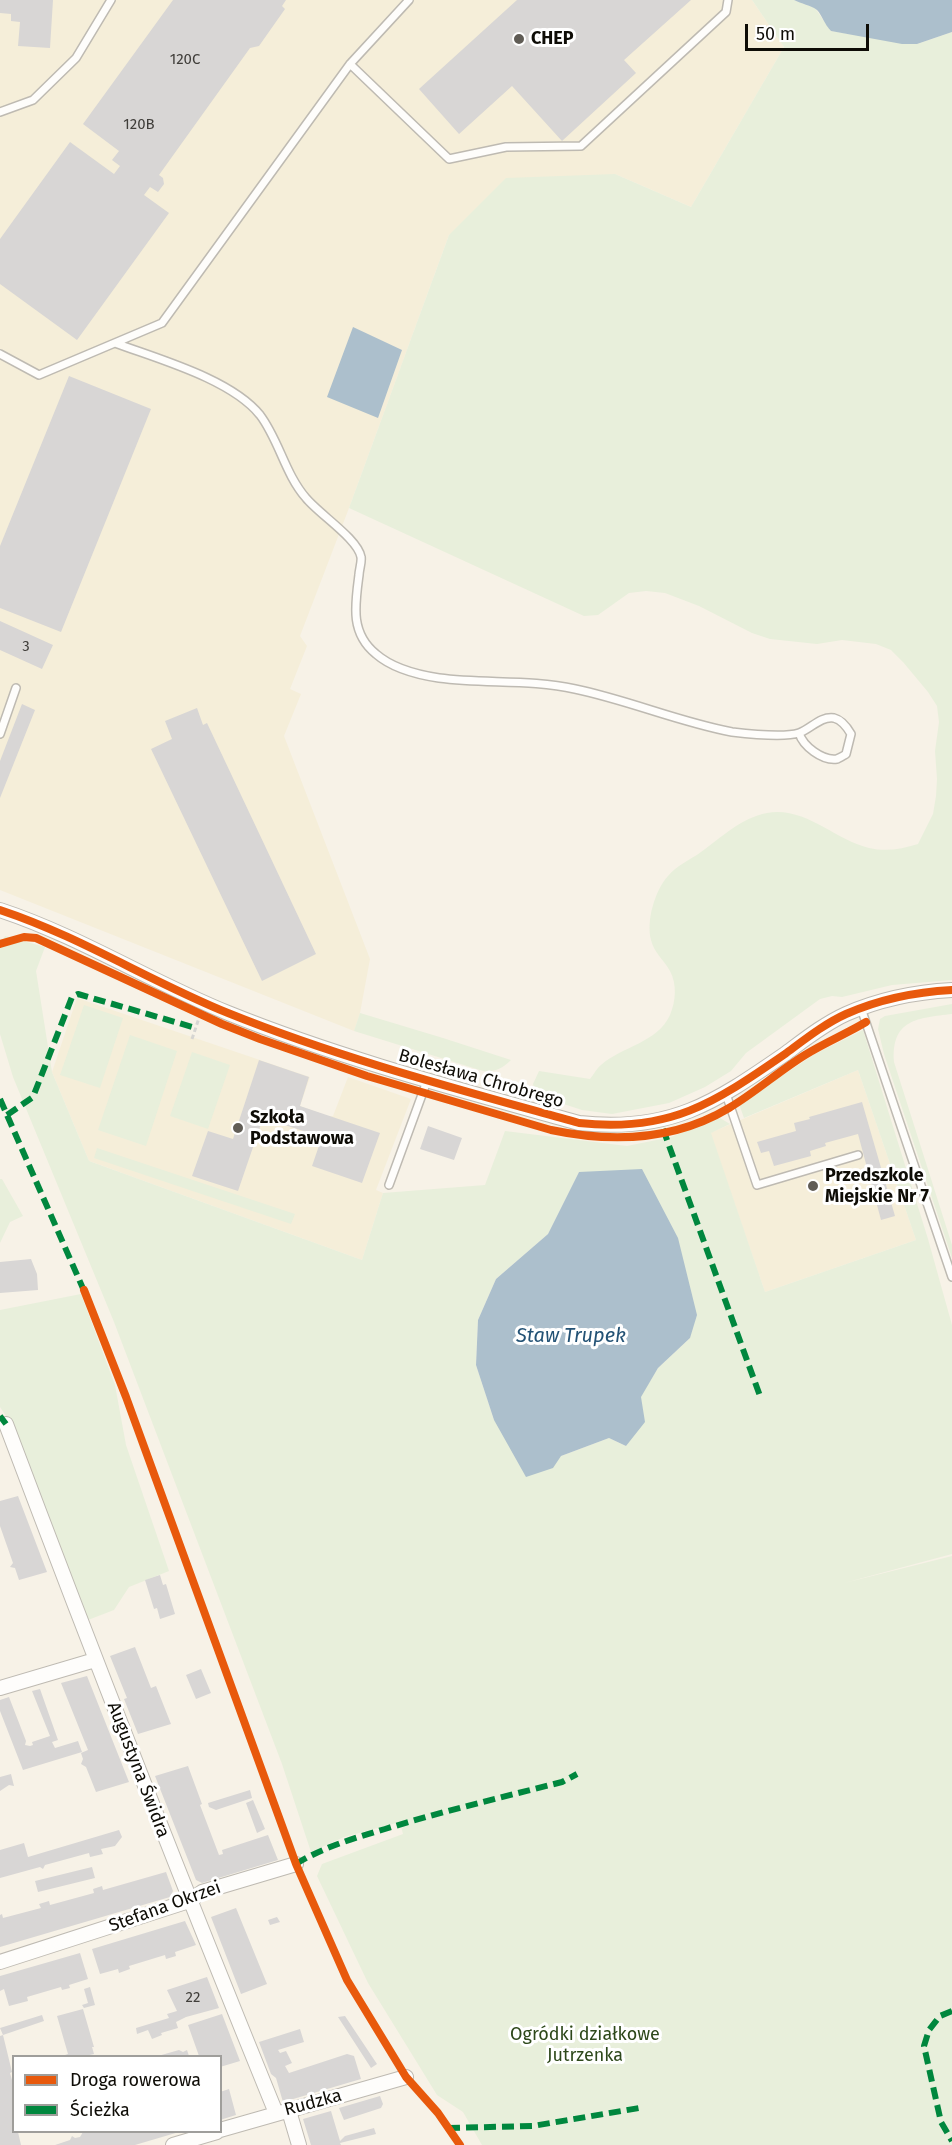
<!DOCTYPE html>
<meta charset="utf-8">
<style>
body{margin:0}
#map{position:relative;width:952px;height:2145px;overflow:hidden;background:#f7f2e7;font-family:"Fira Sans",sans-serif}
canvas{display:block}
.legend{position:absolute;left:12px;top:2055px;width:210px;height:78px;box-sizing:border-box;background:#fff;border:2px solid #9f9e9b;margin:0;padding:8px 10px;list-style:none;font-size:18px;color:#0e0c06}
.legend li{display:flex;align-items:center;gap:12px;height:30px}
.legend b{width:30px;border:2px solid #9f9e9b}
.scale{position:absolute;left:745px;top:24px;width:124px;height:27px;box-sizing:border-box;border:3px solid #0e0c06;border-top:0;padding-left:8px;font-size:18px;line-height:21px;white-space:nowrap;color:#0e0c06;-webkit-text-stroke:4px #fff;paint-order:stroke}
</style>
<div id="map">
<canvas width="952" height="2145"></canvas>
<ul class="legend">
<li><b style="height:8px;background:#e8590c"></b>Droga rowerowa</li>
<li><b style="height:8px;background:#00873e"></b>Ścieżka</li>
</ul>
<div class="scale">50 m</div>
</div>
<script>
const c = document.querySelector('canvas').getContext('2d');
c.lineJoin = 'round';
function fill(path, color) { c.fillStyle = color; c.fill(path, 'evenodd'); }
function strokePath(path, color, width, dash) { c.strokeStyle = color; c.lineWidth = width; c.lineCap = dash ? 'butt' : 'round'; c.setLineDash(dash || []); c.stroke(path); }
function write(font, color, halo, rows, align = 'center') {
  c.font = font + ' "Fira Sans",sans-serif'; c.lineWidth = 6; c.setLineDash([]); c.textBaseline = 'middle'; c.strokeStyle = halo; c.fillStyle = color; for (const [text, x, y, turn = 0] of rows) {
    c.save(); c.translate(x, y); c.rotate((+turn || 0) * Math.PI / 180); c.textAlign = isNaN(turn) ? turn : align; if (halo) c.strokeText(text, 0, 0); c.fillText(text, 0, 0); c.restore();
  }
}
fill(new Path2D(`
 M0,0h752l32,47 -93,160 -76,-33 -166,61 -100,273 -49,128 7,10 -17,43 11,5 -17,42 86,223 -10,54 -6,18 -354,-141z
 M77,998l233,79 -10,29 28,10h5l15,-39 63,22 -35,91 7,3 -21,67 -273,-99 -37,-89z
 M858,1070l58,170 -151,52 -55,-159z`), '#f5eed9');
fill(new Path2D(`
 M752,0h42l21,8 16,23 86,13 35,-12v948l-60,5 -50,12 -10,-1 -12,3 -74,54 -15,18 -26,16 -36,16 -57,11 -30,-4 -40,-13 -7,-6 -2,-7 6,-13 51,8c4,-5 7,-11 11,-14 22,-19 56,-22 69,-50 6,-14 7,-31 0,-44 -6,-11 -16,-18 -19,-31 -5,-19 4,-50 17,-64 9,-11 22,-16 33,-24 21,-15 40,-34 66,-39 38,-7 68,27 102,35 17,4 33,1 49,-4l15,-30 3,-18 1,-17 -2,-28 4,-29 -2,-16 -9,-14 -25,-30 -12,-12 -15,-6 -34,-4 -25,4 -47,-5 -18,-6 -53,-27 -34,-13 -19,-2 -17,2 -31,22 -14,1 -235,-108 100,-273 57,-57 109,-4 76,33 93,-160z
 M5,936l40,11 -9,24 16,101 37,89 273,99 21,-67 102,-8 20,-54 122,15 44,-9 49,-19 10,6 -19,9 54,159 151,-52 -58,-170 -114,48 -5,-14 76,-50 48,-24 65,209 24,86v229l-108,29 108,-27v589h-470l-19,-33 -26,-17 -69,-112 -51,-107 5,-12 81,-30 -3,-12 -56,15 -33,15 -29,-88 -168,-442 -101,-245 -13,-43v-88zM579,1172l111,166 -32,30 -18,29 -14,49 -17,-8 -48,18 -67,-36 -18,-55 2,-45 18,-41 52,-45z
 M952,1004v10c-34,4 -61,5 -58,48l58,183v13l-68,-204 -6,-25 2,-10 5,-3z
 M84,1005l39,13 -23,70 -40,-13z
 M360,1013l83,25 68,22c-9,9 -16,12 -28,11l-129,-40z
 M130,1035l47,16 -31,95 -48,-16z
 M192,1052l38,13 -22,64 -38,-13z
 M97,1148l198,66 -4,10 -197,-66z
 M0,1179h2l21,37 -13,6 -10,21z
 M81,1294l34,91 11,60 43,126 -40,16 -15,23 -26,10 -78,-198 -10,-15v-97z`), '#e8efdb');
fill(new Path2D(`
 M794,0h158v32l-35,12h-15l-71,-13c-7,-7 -9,-16 -14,-21 -6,-5 -16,-6 -23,-10z
 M353,327l49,23 -24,68 -51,-21z
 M642,1169l36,69 19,77 -7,23 -32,30 -17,29 4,25 -19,24 -17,-8 -48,18 -8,12 -27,9 -32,-57 -18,-55 2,-45 18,-41 52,-45 31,-62z`), '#acbfcc');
fill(new Path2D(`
 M0,0h53l-3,48 -32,-2 2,-24 -9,-1v-7l-11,-1z
 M173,0h113l-4,6 3,3 -26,37 -9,2 -91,127 4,3 1,6 -6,8 -8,-5 -6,8 25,18 -92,127 -77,-56v-45l70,-97 44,32 6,-8 -8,-6 7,-9 -36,-27z
 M517,0h174l-67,60 12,13 -74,68 -50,-55 -53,48 -40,-45z
 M69,376l82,33 -90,223 -61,-24v-62z
 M0,621l53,24 -11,24 -42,-19z
 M22,704l13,6 -35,88v-37z
 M197,708l6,17 4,-2 109,231 -54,27 -111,-232 21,-10 -7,-18z
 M259,1060l50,17 -9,29 80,27 -18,50 -50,-17 10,-29 -59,-19 -25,73 -46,-15 16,-45 25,8z
 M862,1102l33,114 -14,4 -23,-86 -33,9 1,3 -16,5 1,5 -37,10 -5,-15 -8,2 -4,-11 39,-11 -2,-8 16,-4 -1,-2z
 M428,1126l34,12 -8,22 -34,-11z
 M31,1259l6,15 1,16 -38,3v-31z
 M18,1496l29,76 -28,8 -4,-12 -5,-1 3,-4 -13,-37v-25z
 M160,1575l3,10 3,-1 9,30 -15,5 -3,-11 -3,1 -9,-29z
 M135,1647l16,41 5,-2 15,38 -33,10 -14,-35 3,-1 -17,-42z
 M201,1669l10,24 -15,6 -10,-24z
 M87,1676l42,106 -33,10 -10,-25 -5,-3 2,-5 -2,-6 7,-3 -27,-67z
 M40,1689l18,51 -6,2 3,6 23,-7 4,11 -59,18 -23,-59v-11l9,-3 17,44 -1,4 5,1 3,-1 -1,-3 18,-6 -18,-45z
 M188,1766l14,38 -2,1 19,50 4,-1 -1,-4 46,-15 10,25 -76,23 -6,-3 -41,-104z
 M11,1774l3,12 -5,-1 -9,6v-14z
 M250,1790l2,8 -36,12 -7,-3 -1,-4z
 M253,1800l12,29 -8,4 -11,-30z
 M119,1830l3,7 -7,9 -14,3 2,5 -13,3 -1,-4 -44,12 -2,4 -3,-2 -40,11v-28l24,-7 4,14z
 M92,1867l3,11 -57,14 -3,-11z
 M166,1872l7,19 -3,6 -170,50v-32l2,-1 1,4 38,-10 -2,-4 10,-3 1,4 44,-12 -1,-4 9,-3 1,4z
 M236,1908l31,76 -26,10 -30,-77z
 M277,1917l3,5 -10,3 -2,-5z
 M185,1921l11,24 -21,7 1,4 -10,3 -1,-4 -36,11 1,3 -11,4 -1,-4 -18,5 -8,-25z
 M80,1953l8,26 -19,6 1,3 -8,2 -1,-3 -34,10 1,4 -19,5 -5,-17 -4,2v-15z
 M207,1977l12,31 -33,9 -10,5 2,6 -17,5 1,2 -10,4 -4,-9 -11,4 -1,-6 33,-10 -2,-4 10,-3 -10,-21z
 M90,1987l5,18 -11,3 -2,-3 6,-2 -4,-14z
 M83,2009l11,38h-2l2,7 -9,2h-23l6,-2 -11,-38z
 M222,2014l18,47 -20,6v-11h-21l-11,-31z
 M42,2015l2,6 -41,14 9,37 -2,1 2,7h2v52h4l3,13h-21v-109l3,-1 -3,-7z
 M345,2016l32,48 -6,4 -33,-51z
 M300,2029l4,13 -26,8 2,3 6,-2 6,12 -7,3 4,7 58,-19 7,2 7,23 -78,23 -7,-24 -5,-4 -12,-32z
 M179,2050l4,2 4,-2 2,6h-31z
 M229,2089l7,26 -16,5v-28z
 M380,2096l3,8 -2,4 -37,12 -5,-12z
 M331,2111l9,30 5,-5 29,-8 2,6 -36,9 1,2h-30l-8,-26z
 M83,2132h96l-44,13h-80l15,-5 2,-4 3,2 5,-1z`), '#d8d6d5');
const lane = new Path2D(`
 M350,64l99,95 57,-12 75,-1 145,-134 2,-12
 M0,112l33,-12 43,-42 35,-58
 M115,343c43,16 116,36 145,72 19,25 25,59 46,83 13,16 52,41 55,59 1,5 -2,13 -2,18 -4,30 -9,58 17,79 16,14 43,21 63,24 45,6 92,1 136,11 53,11 104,33 157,43 17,2 51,6 67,1 12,-4 21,-17 35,-15 8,2 13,9 17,16l-5,20c-1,1 -7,4 -9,5 -15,2 -34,-13 -38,-26
 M0,354l39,21 123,-52 188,-259 59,-64
 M0,734l16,-46
 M861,1008l91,269
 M726,1094l31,91 101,-30
 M389,1185l38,-104`);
const street = new Path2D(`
 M0,910c79,26 151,72 228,103 114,46 233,77 351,110 91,10 135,-20 206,-69 19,-14 39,-30 61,-40 34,-15 69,-22 106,-24
 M6,1424c87,231 177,461 270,689
 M0,1688l95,-28
 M0,1962l189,-61 13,-9 94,-28
 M289,2111l10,34
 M220,2130l186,-53
 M173,2145l44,-13`);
strokePath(lane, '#bebab2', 10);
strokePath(street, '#bebab2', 16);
strokePath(new Path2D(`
 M192,1039l8,-24`), '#d6d5d2', 3, [4.5, 3]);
strokePath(lane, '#fefdfb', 7);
strokePath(street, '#fefdfb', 14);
strokePath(new Path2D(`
 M0,1099l85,194
 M7,1115l26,-18 39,-100 6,-3 118,34
 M663,1129l97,267
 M0,1416l6,8
 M296,1864c27,-17 59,-26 89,-35 59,-18 118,-32 177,-47l15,-8
 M952,2011l-12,5 -11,14 -5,16 17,76 11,19
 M448,2128l85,-2 106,-18`), '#00873e', 6, [12, 6]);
strokePath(new Path2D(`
 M0,910c79,26 151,72 228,103 114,46 233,77 351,110 91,10 135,-20 206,-69 19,-14 39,-30 61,-40 34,-15 69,-22 106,-24
 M0,944l24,-7 12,1 186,86 38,15 107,37 184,54c62,13 123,11 178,-22 27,-16 50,-37 76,-53 19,-12 41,-21 61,-33
 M84,1290l42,107 170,467 51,116 59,97 32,36 22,32`), '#e8590c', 8);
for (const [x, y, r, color] of [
 [519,39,6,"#605c55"],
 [238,1128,6,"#605c55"],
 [813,1186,6,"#605c55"]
]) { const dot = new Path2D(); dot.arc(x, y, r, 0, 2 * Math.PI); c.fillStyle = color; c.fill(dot); strokePath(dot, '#fff', 2); }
write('15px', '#403e3a', null, [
 ["120C",185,60],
 ["120B",139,125],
 ["3",26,647],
 ["22",193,1998]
]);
write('bold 18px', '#0e0c06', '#fff', [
 ["CHEP",531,39],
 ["Szkoła",250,1118],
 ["Podstawowa",250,1139],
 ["Przedszkole",825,1176],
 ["Miejskie Nr 7",825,1197]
], 'left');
write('18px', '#0e0c06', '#fff', [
 ["Bolesława Chrobrego",481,1079,16],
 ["Augustyna Świdra",138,1770,69],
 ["Stefana Okrzei",165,1907,-20],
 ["Rudzka",313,2103,-15]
]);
write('18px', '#2d481a', '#fff', [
 ["Ogródki działkowe",585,2035],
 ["Jutrzenka",585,2056]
]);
write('italic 20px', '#235275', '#fff', [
 ["Staw Trupek",571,1336]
]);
</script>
